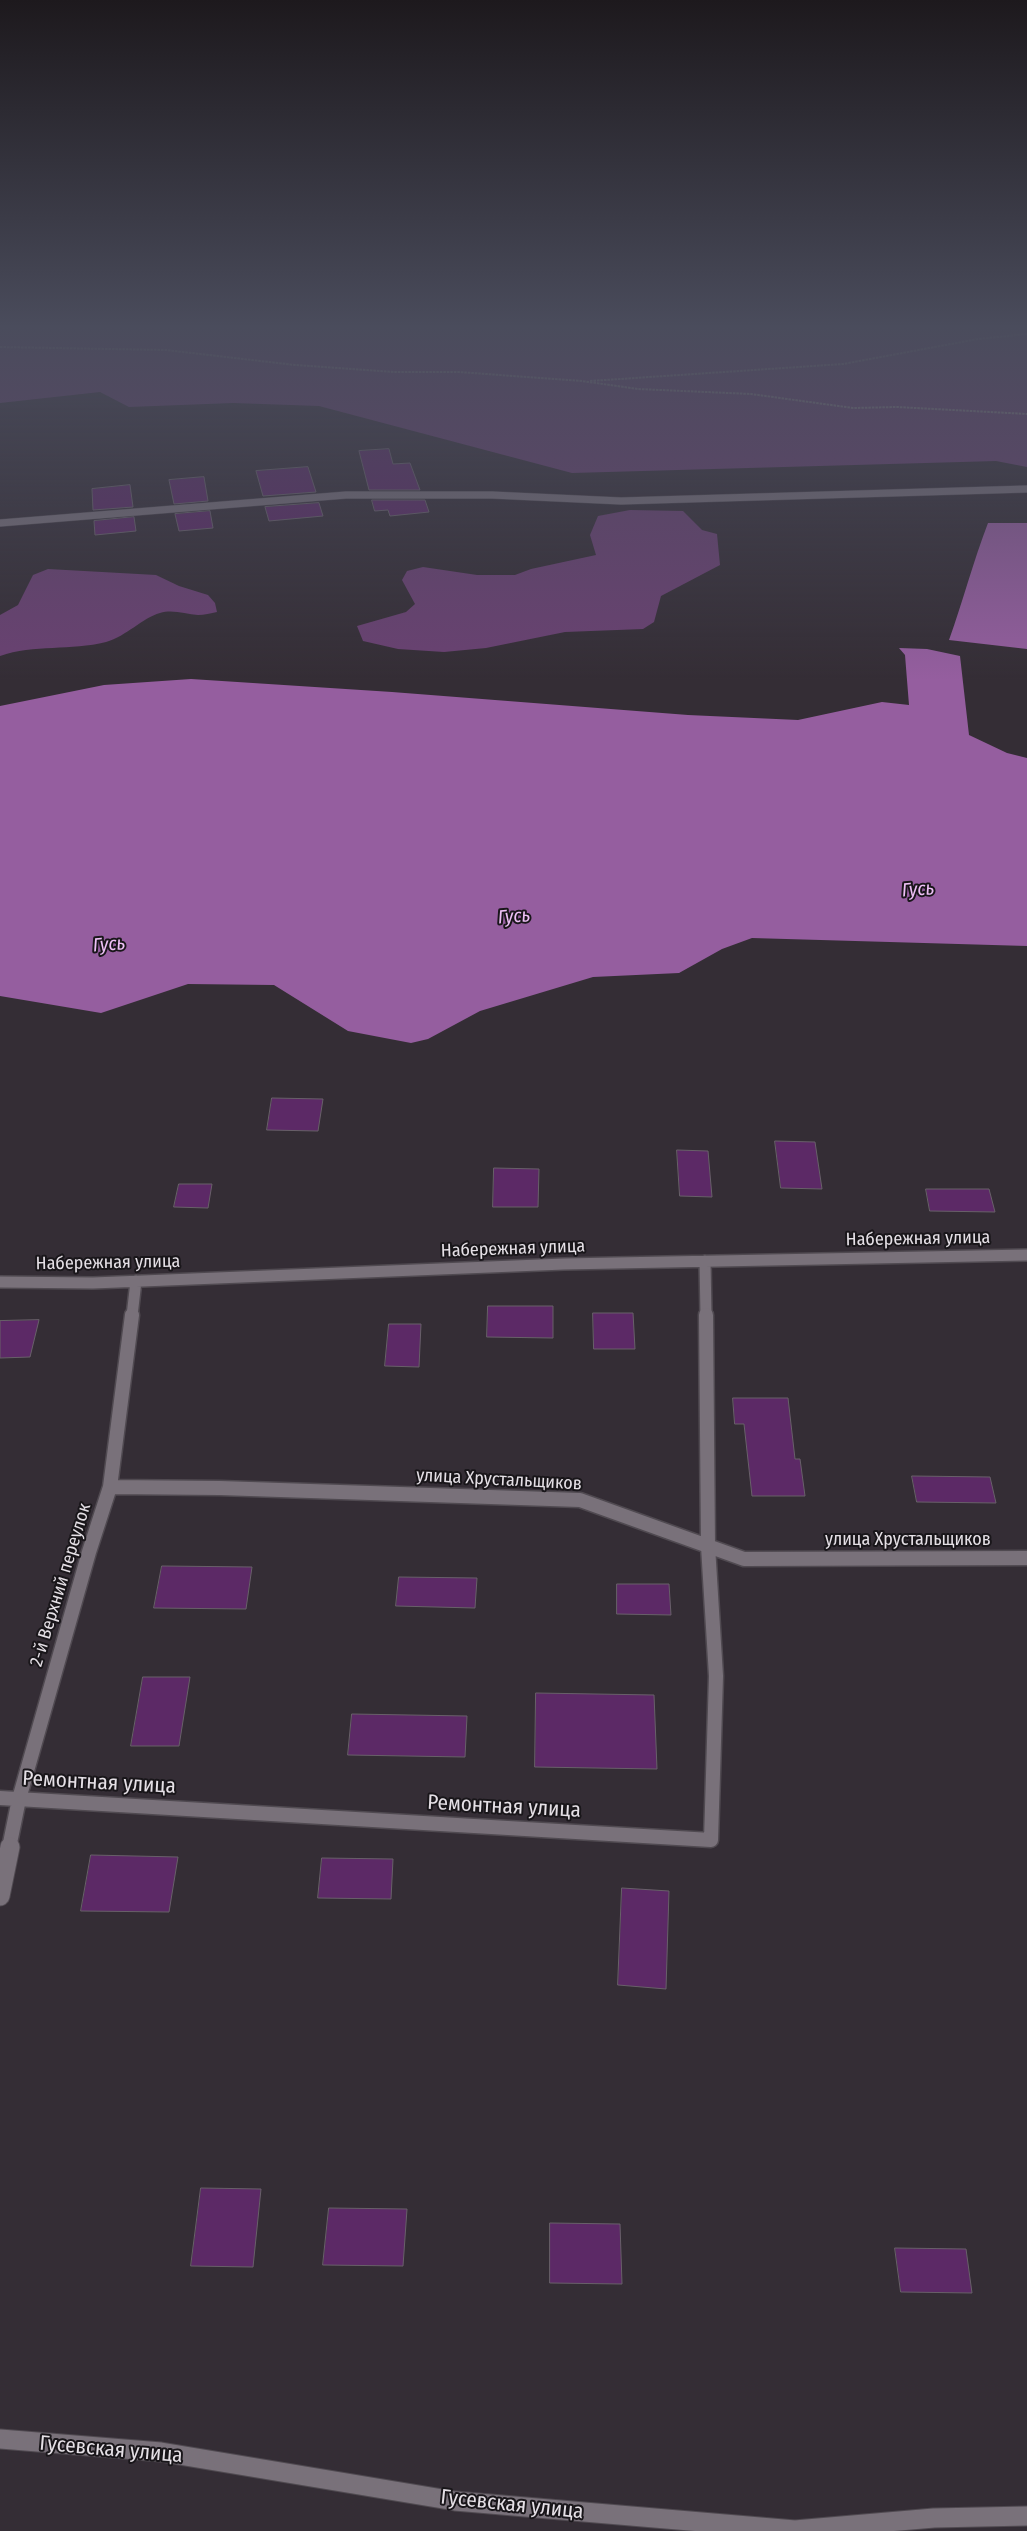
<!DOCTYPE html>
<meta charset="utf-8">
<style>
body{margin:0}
canvas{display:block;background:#342d35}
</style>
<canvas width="1027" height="2531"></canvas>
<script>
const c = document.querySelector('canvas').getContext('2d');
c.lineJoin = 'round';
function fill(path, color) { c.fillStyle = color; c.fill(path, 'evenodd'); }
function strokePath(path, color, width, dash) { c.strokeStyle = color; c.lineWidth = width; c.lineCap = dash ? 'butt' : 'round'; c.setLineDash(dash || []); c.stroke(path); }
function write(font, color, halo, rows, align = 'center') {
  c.font = font + ' "Fira Sans Condensed",sans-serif'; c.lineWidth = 4; c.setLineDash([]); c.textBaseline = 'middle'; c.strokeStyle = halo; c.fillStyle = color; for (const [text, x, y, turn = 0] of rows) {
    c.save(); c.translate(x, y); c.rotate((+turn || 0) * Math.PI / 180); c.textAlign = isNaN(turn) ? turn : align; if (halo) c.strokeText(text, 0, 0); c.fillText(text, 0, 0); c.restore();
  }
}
fill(new Path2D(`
 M0,326h1027v141l-31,-6 -424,12 -253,-67 -86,-3 -104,4 -29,-15 -100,11z
 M630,510l53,1 19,19 15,4 3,31 -59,31 -7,26 -11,7 -78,3 -79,16 -42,4 -46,-3 -35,-8 -6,-15 49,-14 9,-8 -13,-24 5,-9 16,-4 54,8h38l16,-6 65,-14 -6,-20 8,-19z
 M48,569l108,6 23,11 29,9 7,8 2,9c-6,1 -13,3 -19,3 -12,-1 -26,-6 -38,-2 -18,5 -33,23 -54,29 -35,9 -72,2 -106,14v-41l18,-10 15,-30z`), '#6a4172');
fill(new Path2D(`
 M988,523h39v126l-78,-9c14,-39 24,-78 39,-117z
 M899,648l28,1 33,7 9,79 38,18 20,5v188l-275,-8 -30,11 -43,24 -86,4 -113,34 -52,28 -17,4 -63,-12 -74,-46 -86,-1 -87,29 -101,-17v-290l104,-21 87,-6 201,13 296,23 110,5 84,-18 27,3 -4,-50z`), '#955e9f');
const building = new Path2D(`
 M389,449l4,15 17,-1 10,27h-51l-10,-39z
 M308,467l8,25 -53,4 -7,-25z
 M204,477l4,24 -34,3 -5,-24z
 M130,485l3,22 -40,3 -1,-21z
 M372,500h53l4,12 -39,4 -2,-6 -13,1z
 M319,503l4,13 -54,5 -4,-14z
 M210,511l3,17 -34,3 -4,-17z
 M134,517l2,14 -41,4 -1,-14z
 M272,1098l51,1 -5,32 -51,-1z
 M775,1141l40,1 7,47 -41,-1z
 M677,1150l31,1 4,46 -32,-1z
 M494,1168l45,1 -1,38h-45z
 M179,1184h33l-4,24 -34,-1z
 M926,1189h63l6,23 -65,-1z
 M488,1306h65v32l-66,-1z
 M593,1313h40l2,36h-41z
 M39,1320l-9,37 -30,1v-37z
 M389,1324h32l-2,43 -34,-1z
 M733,1398h55l7,61h5l5,37h-53l-8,-72h-9z
 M912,1476l78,1 6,26 -79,-1z
 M162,1566l90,1 -6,42 -92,-1z
 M399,1577l78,1 -2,30 -79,-2z
 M617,1584h52l2,31 -54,-1z
 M143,1677h47l-11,69h-48z
 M536,1693l118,2 3,74 -122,-2z
 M352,1714l115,2 -2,41 -117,-2z
 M91,1855l87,2 -9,55 -88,-1z
 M322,1858l71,1 -2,40 -73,-1z
 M622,1888l47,3 -3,98 -48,-4z
 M201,2188l60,1 -8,78 -62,-1z
 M329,2208l78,1 -4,57 -80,-1z
 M550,2223l70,1 2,60 -72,-1z
 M895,2248l71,1 6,44 -71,-1z`);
fill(building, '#5c2966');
strokePath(building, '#686069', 1);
const minorFar3 = new Path2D(`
 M0,523l346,-28h146l129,6 406,-12`);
const minorFar2 = new Path2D(`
 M705,1261l1,55
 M0,1282l93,1 471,-19 463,-9
 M132,1316l4,-35`);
const minorFar1 = new Path2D(`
 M110,1487l110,1 360,12 164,59 283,-1
 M0,1798l711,42 5,-164 -8,-130 -2,-231
 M9,1848l10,-49 70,-247 21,-65 22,-172`);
const minor = new Path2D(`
 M0,1896l10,-49
 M0,2439l161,13 294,49 340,29 139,-12 93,-2`);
strokePath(minorFar3, '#504a51', 8);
strokePath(minorFar2, '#504a51', 14);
strokePath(minorFar1, '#504a51', 17);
strokePath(minor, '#504a51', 21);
strokePath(new Path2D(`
 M0,347l166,3 129,15 99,7h65l123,9 56,8 113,5 102,14 44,-1 130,7
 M590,381l253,-17 135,-25 49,-5`), '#8a848b', 2, [2.5, 1]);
strokePath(minorFar3, '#79717a', 7);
strokePath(minorFar2, '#79717a', 11);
strokePath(minorFar1, '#79717a', 14);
strokePath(minor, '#79717a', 19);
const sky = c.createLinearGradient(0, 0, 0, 681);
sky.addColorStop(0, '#1d191d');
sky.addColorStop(0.48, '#4a4c5c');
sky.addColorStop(1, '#4a4c5c00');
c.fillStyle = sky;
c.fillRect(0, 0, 1027, 681);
write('18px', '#e5e0e6', '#19161a', [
 ["Набережная улица",918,1239,-1],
 ["Набережная улица",513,1249,-2],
 ["Набережная улица",108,1263,-1],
 ["улица Хрустальщиков",499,1480,3],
 ["улица Хрустальщиков",908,1540],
 ["2-й Верхний переулок",61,1585,-73]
]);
write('italic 19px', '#eec0f6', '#19161a', [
 ["Гусь",918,890,-4],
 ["Гусь",514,917,-4],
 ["Гусь",109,945,-4]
]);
write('21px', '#e5e0e6', '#19161a', [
 ["Ремонтная улица",99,1783,3],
 ["Ремонтная улица",504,1807,3],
 ["Гусевская улица",111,2450,5],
 ["Гусевская улица",512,2505,6]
]);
</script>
